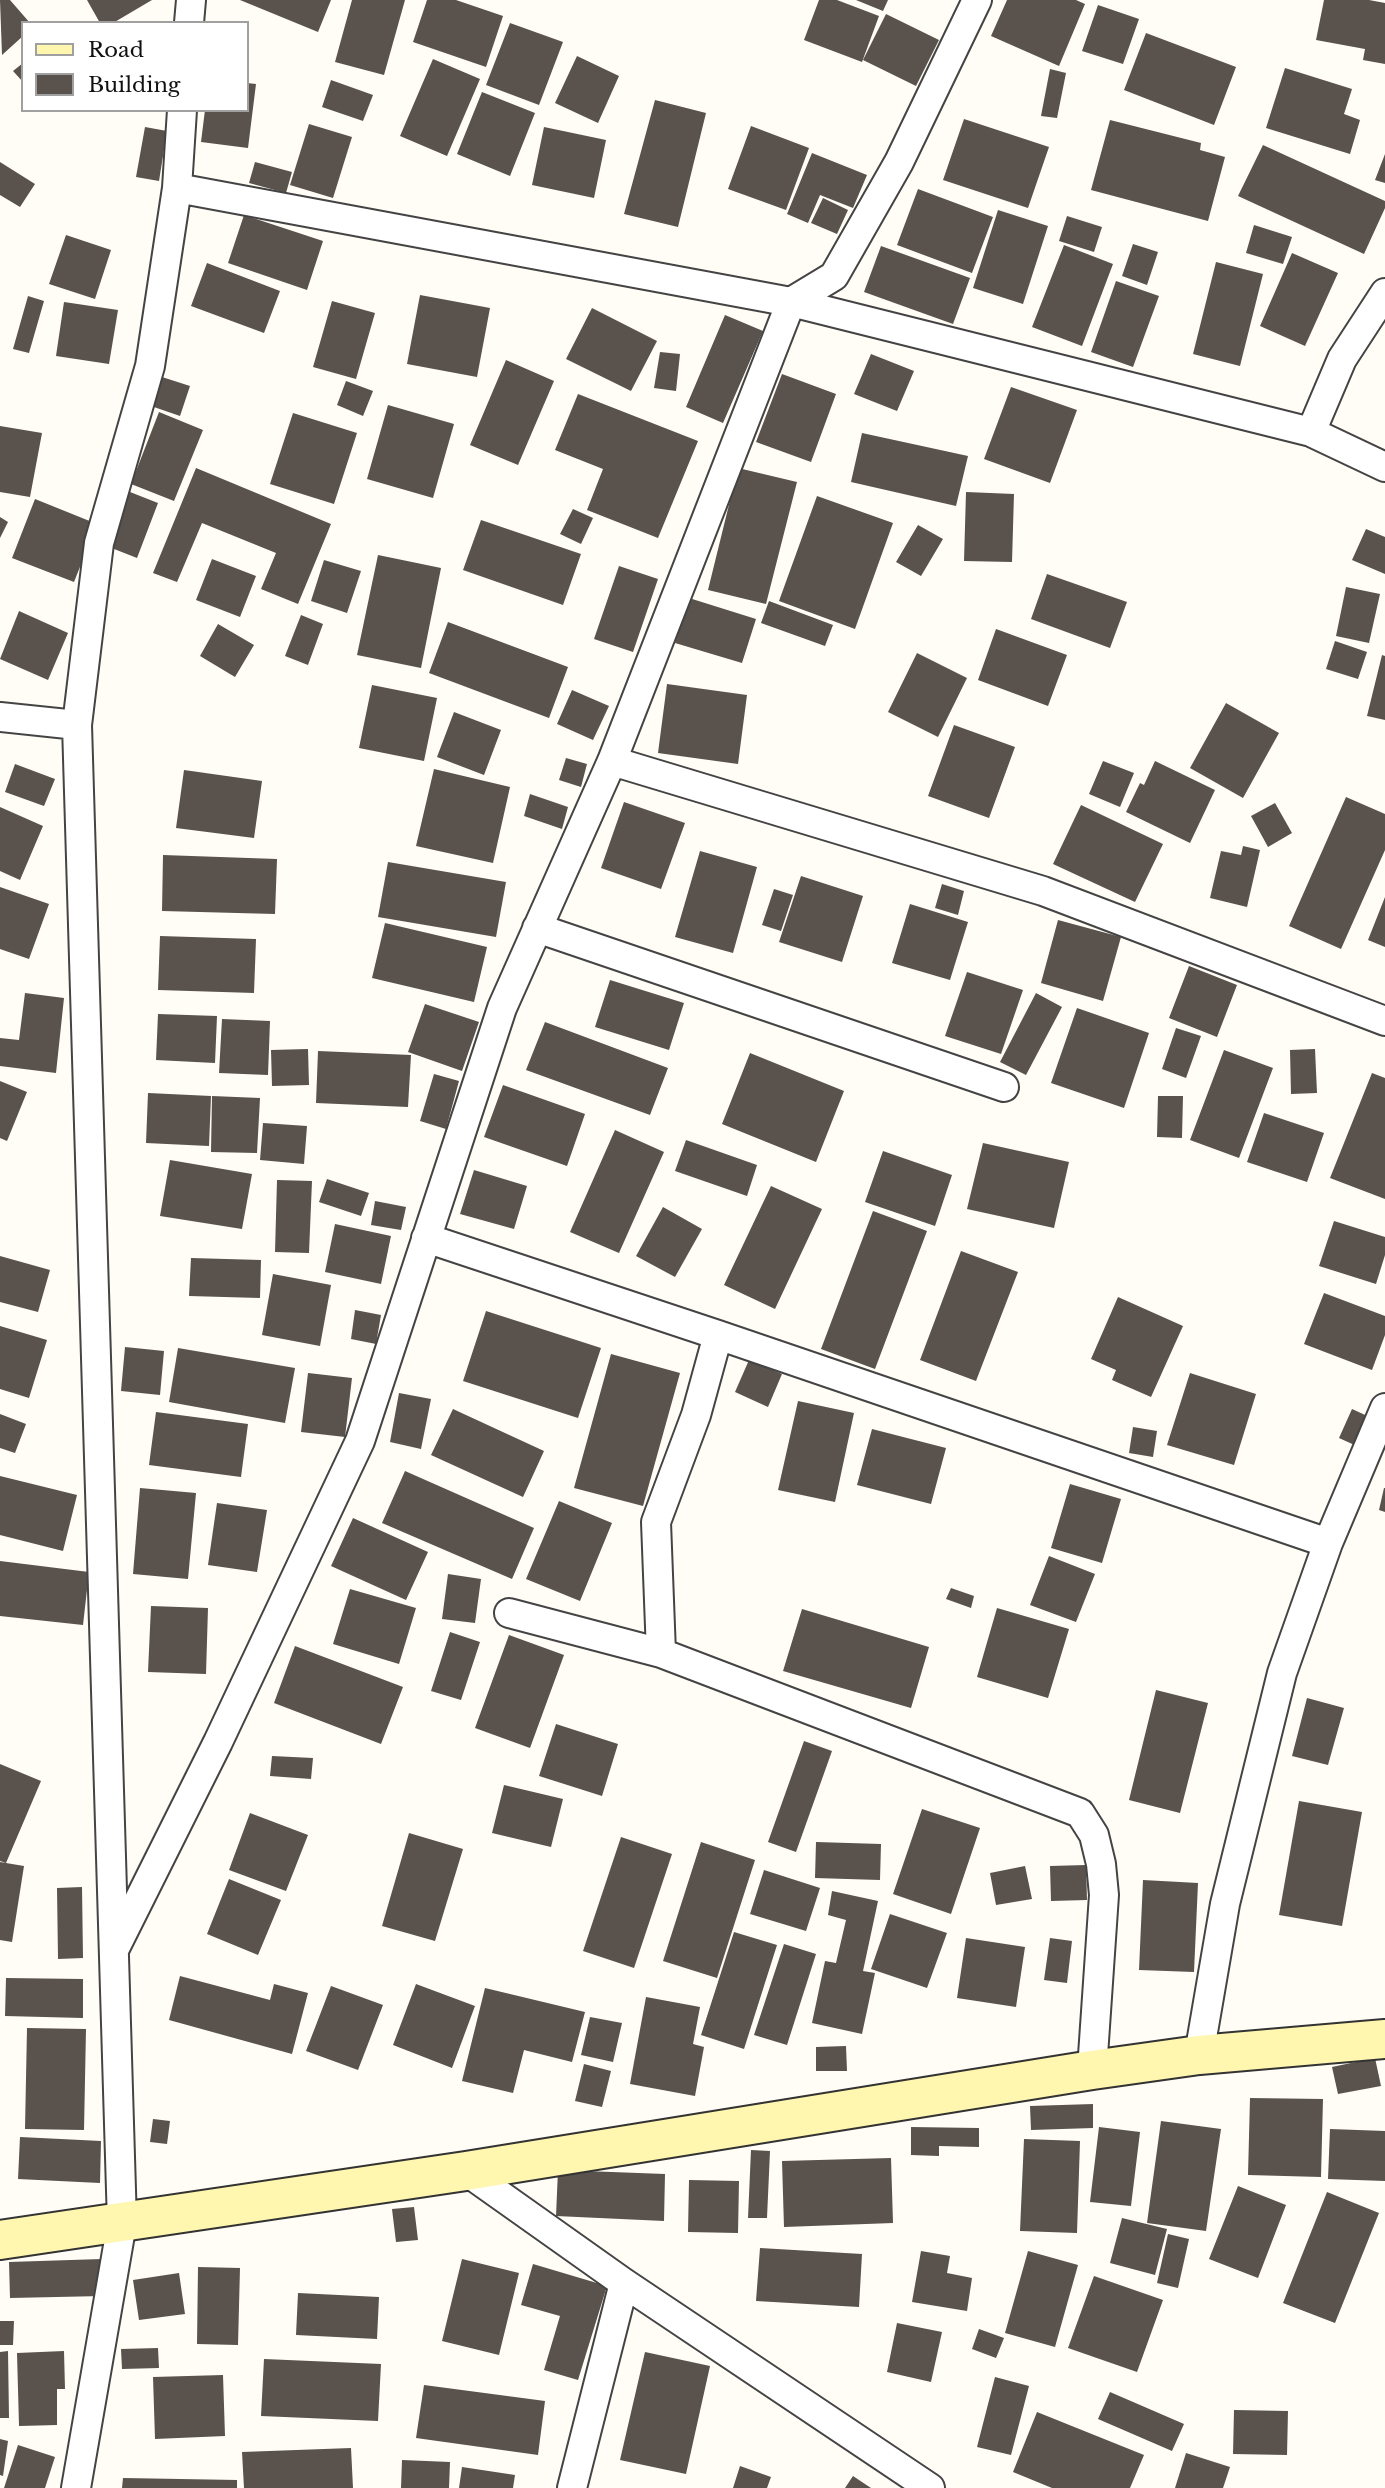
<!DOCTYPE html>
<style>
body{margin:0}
#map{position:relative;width:1385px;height:2488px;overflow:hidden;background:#fffdf5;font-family:"Libre Baskerville",serif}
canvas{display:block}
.legend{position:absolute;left:21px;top:21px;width:228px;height:91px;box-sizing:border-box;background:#fff;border:2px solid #a0a0a0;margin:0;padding:9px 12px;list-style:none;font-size:21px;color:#111}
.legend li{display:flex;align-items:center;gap:14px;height:35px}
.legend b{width:35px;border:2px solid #a0a0a0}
</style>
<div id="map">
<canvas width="1385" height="2488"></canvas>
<ul class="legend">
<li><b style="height:9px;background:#fff6b0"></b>Road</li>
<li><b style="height:19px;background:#5a524d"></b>Building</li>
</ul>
</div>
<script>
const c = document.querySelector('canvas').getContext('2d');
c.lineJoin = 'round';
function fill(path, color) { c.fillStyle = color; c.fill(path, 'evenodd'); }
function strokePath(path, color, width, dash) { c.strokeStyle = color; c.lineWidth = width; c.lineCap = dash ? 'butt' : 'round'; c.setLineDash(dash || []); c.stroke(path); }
fill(new Path2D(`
 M0,0h10l20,23h-7v13l-21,19z
 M87,0h65l-39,23h-13z
 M240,0h91l-13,32z
 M352,0h53l-21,75 -49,-13z
 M427,0h29l47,16 -17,51 -73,-25z
 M819,0h18l42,16 -17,46 -58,-22z
 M856,0h32l-5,11z
 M1007,0h69l9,4 -26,62 -68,-30z
 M1324,0h45l16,3v61l-22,-4 2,-11 -49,-9z
 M1098,5l41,14 -16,45 -41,-13z
 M886,14l53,26 -23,46 -53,-26z
 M510,23l53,19 -24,63 -53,-20z
 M1146,33l90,34 -22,58 -90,-35z
 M577,56l42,20 -21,47 -43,-20z
 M433,59l47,20 -33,77 -47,-20z
 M23,63v19l-10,-11z
 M1285,68l67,21 -8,25 16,6 -10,34 -84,-26z
 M1050,69l16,4 -9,45 -16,-2z
 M331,80l42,15 -10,26 -41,-14z
 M247,83l9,1 -8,64 -47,-6 4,-32h42z
 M482,92l53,21 -25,63 -53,-22z
 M655,100l51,13 -28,114 -54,-13z
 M964,119l85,28 -21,61 -85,-28z
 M1110,120l91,23 -1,7 25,7 -17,64 -117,-31z
 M309,124l43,13 -19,61 -43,-13z
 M751,126l58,22 -23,62 -58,-21z
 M145,127l22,4 -8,50 -23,-4z
 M544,127l62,13 -12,58 -62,-13z
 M1263,145l122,56v7l-21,46 -126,-58z
 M812,153l55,22 -14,33 -33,-13 -12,28 -21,-9z
 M1385,154v29l-10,-3z
 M0,162l35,22 -15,23 -20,-12z
 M255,162l37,10 -6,21 -37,-10z
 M918,189l75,28 -21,56 -75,-28z
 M823,198l25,12 -11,24 -26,-11z
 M998,210l50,16 -25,78 -50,-16z
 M244,215l79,26 -16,49 -79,-27z
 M1067,216l35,11 -8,25 -35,-11z
 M1254,225l38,12 -9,27 -37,-11z
 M66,235l45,15 -16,49 -46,-15z
 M1133,244l25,8 -11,33 -25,-9z
 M1064,245l49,19 -31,82 -50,-19z
 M881,246l89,32 -17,46 -89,-32z
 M1292,253l46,20 -33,73 -45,-20z
 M1216,262l47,12 -23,92 -47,-12z
 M207,263l73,28 -16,42 -73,-27z
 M1116,281l43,15 -26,71 -42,-15z
 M420,295l70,13 -13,69 -70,-13z
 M28,296l16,5 -15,52 -16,-4z
 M332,301l43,12 -19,66 -43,-12z
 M64,302l54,8 -9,54 -53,-8z
 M592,308l65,33 -26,50 -65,-32z
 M725,315l38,16 -40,92 -37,-16z
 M660,352l20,2 -4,37 -22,-3z
 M871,354l43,17 -17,40 -43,-17z
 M506,360l48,21 -36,84 -48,-20z
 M782,374l54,20 -25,68 -55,-20z
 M162,377l28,9 -10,30 -29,-10z
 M346,381l27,10 -10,25 -26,-11z
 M1011,387l66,23 -27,73 -66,-24z
 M578,394l120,47 -40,97 -71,-28 16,-41 -48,-19z
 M388,405l66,19 -21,74 -66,-19z
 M159,412l44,18 -29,71 -43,-17z
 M293,413l64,20 -23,71 -64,-20z
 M0,426l42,7 -12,64 -30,-5z
 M862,433l106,23 -12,50 -105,-24z
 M196,468l135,56 -33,80 -37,-15 15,-36 -74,-30 -25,59 -24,-9z
 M738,468l59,14 -31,122 -58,-14z
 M130,492l28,11 -21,55 -28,-11z
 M966,492l48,2 -2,68 -48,-1z
 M817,496l76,27 -38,106 -76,-28z
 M35,499l62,25 -23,58 -62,-24z
 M573,509l20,9 -12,26 -21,-10z
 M0,517l8,5 -8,16z
 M481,520l100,34 -18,51 -100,-35z
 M918,525l25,14 -22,37 -25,-14z
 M1366,529l19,8v37l-33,-14z
 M378,555l63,13 -20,100 -64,-13z
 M212,559l44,17 -16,41 -44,-17z
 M324,560l37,11 -14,42 -36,-12z
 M619,566l39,13 -25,73 -39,-13z
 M1047,574l80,28 -17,46 -79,-29z
 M1346,587l34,7 -11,49 -33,-7z
 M689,598l67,21 -14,44 -67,-20z
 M769,601l64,24 -8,21 -64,-23z
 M19,611l49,22 -20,47 -48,-21z
 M301,615l22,9 -15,41 -23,-9z
 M448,622l120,45 -19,51 -120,-45z
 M218,624l36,21 -19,32 -35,-21z
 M996,629l71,26 -19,51 -70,-26z
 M1335,641l32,11 -9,27 -32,-10z
 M917,653l50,25 -29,59 -50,-25z
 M1382,655l3,1v64l-18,-4z
 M667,684l80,11 -9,69 -80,-11z
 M372,685l65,13 -13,63 -65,-13z
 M572,690l37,16 -16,34 -36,-16z
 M1226,703l53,30 -36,65 -53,-30z
 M454,712l47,18 -17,45 -47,-18z
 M954,725l61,22 -26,71 -61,-22z
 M566,758l21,6 -6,23 -22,-7z
 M1103,761l31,12 -14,34 -31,-13z
 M1155,761l60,29 -25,53 -64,-31 14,-29 4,2z
 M15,764l40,15 -11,27 -39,-14z
 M434,769l76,18 -17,76 -77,-17z
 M184,770l78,11 -8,57 -78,-10z
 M530,794l38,13 -6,22 -38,-13z
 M1346,797l39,17v36l-44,99 -52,-23z
 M624,802l61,21 -24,66 -60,-21z
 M1275,803l17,30 -24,14 -17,-31z
 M1081,805l82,39 -28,58 -82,-38z
 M0,807l43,19 -23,54 -20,-9z
 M1243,846l17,4 -13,57 -37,-9 11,-47 20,4z
 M700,851l57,16 -24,86 -58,-16z
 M163,855l114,4 -2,55 -113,-3z
 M388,862l118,20 -10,55 -118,-20z
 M801,876l62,20 -21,66 -63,-20z
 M942,884l22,7 -6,24 -23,-7z
 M0,887l49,17 -20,55 -29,-10z
 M774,889l19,6 -12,36 -19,-6z
 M1385,897v50l-17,-7z
 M910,904l58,18 -18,58 -58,-17z
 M1058,920l63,17 -18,64 -62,-18z
 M385,923l102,24 -13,55 -102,-24z
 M160,936l96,3 -2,54 -96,-3z
 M1189,966l48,19 -20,52 -48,-19z
 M967,972l56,18 -22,64 -56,-18z
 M610,980l74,23 -15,47 -74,-23z
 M25,993l39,5 -8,75 -56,-7v-28l19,2z
 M1036,993l26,14 -36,68 -26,-13z
 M425,1004l54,18 -17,49 -54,-19z
 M1077,1008l72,25 -25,75 -73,-25z
 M158,1014l59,2 -2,47 -59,-3z
 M222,1019l48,2 -2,54 -49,-2z
 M545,1022l123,46 -18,47 -124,-45z
 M1176,1028l25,8 -15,42 -24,-9z
 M308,1049l1,36 -37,1 -1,-36z
 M1315,1049l2,44 -26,1 -1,-44z
 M1224,1050l49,18 -34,90 -49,-18z
 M318,1051l93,4 -3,52 -92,-4z
 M750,1053l94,38 -28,71 -94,-38z
 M1372,1073l13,5v121l-55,-21z
 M434,1074l25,7 -13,48 -26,-8z
 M0,1081l27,11 -20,49 -7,-3z
 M503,1085l82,29 -18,52 -83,-29z
 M148,1093l63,3 -2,50 -63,-3z
 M212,1096l48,2 -3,55 -46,-1z
 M1158,1096h25l-1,42 -25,-1z
 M1264,1113l60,20 -17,49 -60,-20z
 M263,1123l44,3 -3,38 -44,-4z
 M615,1130l49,22 -45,101 -49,-21z
 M686,1140l71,25 -10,31 -72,-25z
 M983,1143l86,19 -15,66 -87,-19z
 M883,1151l69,24 -17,51 -70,-24z
 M170,1160l82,14 -10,55 -82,-13z
 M474,1170l53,16 -13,43 -54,-15z
 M327,1179l42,14 -8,23 -42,-14z
 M277,1180l35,1 -3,72 -34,-1z
 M771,1186l51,23 -47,100 -51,-24z
 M375,1201l31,6 -5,23 -30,-5z
 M663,1207l39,22 -27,48 -39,-21z
 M873,1211l54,20 -52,138 -54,-20z
 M1334,1221l51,16v18l-9,29 -57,-18z
 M335,1224l56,12 -10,48 -56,-12z
 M961,1251l57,21 -42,109 -56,-21z
 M0,1256l50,14 -12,42 -38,-10z
 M191,1258l70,2 -1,38 -71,-2z
 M273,1274l58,11 -11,61 -58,-11z
 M1324,1293l61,23v19l-13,35 -68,-26z
 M1118,1297l65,29 -32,71 -39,-17 4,-10 -25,-11z
 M355,1310l26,5 -5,29 -25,-5z
 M486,1311l115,37 -23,70 -115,-37z
 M0,1326l47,14 -18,58 -29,-9z
 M125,1347l39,4 -4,44 -39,-4z
 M178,1348l117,20 -10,55 -116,-21z
 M611,1354l69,19 -37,133 -69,-18z
 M749,1360l33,14 -14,33 -33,-15z
 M308,1373l44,5 -7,59 -44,-5z
 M1190,1373l66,21 -22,71 -67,-20z
 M399,1393l32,6 -10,50 -31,-7z
 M798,1401l56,12 -19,89 -57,-12z
 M453,1409l91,42 -21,46 -92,-42z
 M1352,1409l22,10 -13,29 -22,-10z
 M156,1412l92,12 -7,53 -92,-12z
 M0,1414l26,10 -11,29 -15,-5z
 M1133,1427l24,4 -4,26 -24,-4z
 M872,1429l74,19 -15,56 -74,-19z
 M405,1471l129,57 -22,51 -130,-56z
 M0,1476l77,19 -14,56 -63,-16z
 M1070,1484l51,15 -19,64 -51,-15z
 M140,1488l56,5 -8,86 -55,-5z
 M1384,1488h1v24l-6,-2z
 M559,1501l53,22 -32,78 -54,-22z
 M217,1503l50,7 -10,62 -49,-7z
 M353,1518l75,34 -22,48 -75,-34z
 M1049,1556l46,18 -19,48 -46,-17z
 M0,1561l89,11 -6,53 -83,-9z
 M448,1574l33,5 -6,44 -33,-4z
 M951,1588l23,8 -3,12 -25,-9z
 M350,1589l66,19 -17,56 -66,-20z
 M151,1606l57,2 -2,66 -58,-2z
 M997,1608l72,21 -21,69 -71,-21z
 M802,1609l127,38 -18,61 -128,-37z
 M450,1632l30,10 -19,58 -30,-9z
 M509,1635l55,20 -34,93 -55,-20z
 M295,1646l108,41 -22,57 -107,-41z
 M1156,1690l52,13 -28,110 -51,-13z
 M1307,1698l37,10 -16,57 -36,-9z
 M556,1724l62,20 -16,52 -63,-20z
 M804,1741l28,10 -36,101 -28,-10z
 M272,1756l41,2 -2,21 -41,-3z
 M0,1764l41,17 -35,82 -6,-2z
 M504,1785l59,14 -12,48 -59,-14z
 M1299,1801l63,11 -20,114 -63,-11z
 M922,1809l58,19 -29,86 -58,-20z
 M250,1813l58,22 -22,56 -57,-21z
 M409,1833l54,16 -28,92 -53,-15z
 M621,1837l51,17 -38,114 -51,-17z
 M701,1842l54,18 -38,118 -54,-17z
 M816,1842l65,2 -1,36 -65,-2z
 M0,1862l24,4 -12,76 -12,-2z
 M1086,1865l1,35 -36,1 -1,-35z
 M1025,1866l7,33 -36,6 -6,-32z
 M764,1870l56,18 -14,43 -56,-17z
 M229,1879l52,21 -23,55 -51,-21z
 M1143,1880l55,3 -4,89 -55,-2z
 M82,1887l1,71 -25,1 -1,-71z
 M832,1891l46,10 -15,70 12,2 -13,61 -50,-11 13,-62 11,2 10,-43 -18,-5z
 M890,1914l57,19 -20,55 -56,-19z
 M734,1932l43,13 -33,104 -43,-14z
 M966,1938l59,9 -9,60 -59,-9z
 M1050,1938l22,3 -5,42 -23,-3z
 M784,1944l32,10 -29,91 -33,-10z
 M180,1976l90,24 4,-16 34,9 -16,61 -123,-34z
 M6,1978l77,1v39l-78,-2z
 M416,1984l59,22 -23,62 -59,-23z
 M331,1986l52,19 -25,65 -52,-19z
 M485,1988l100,24 -13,50 -48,-12 -11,43 -51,-12z
 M646,1997l54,10 -7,37 11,3 -9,49 -65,-12z
 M590,2017l32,6 -9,39 -32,-7z
 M27,2028l59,1 -2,101 -59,-1z
 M846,2046l1,25h-31v-24z
 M1375,2058l6,28 -43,8 -6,-27z
 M584,2064l27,7 -9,36 -27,-6z
 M1250,2098l73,1 -2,78 -73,-2z
 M1093,2104v24l-62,2 -1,-24z
 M153,2119l17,2 -3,23 -17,-2z
 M1161,2121l60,8 -15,102 -59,-8z
 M911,2127l68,1v19l-40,-1v10l-28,-1z
 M1099,2127l41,5 -9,74 -41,-4z
 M1330,2129l55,2v50l-57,-2z
 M20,2137l81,4 -1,42 -82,-4z
 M1024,2139l56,2 -3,92 -57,-2z
 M751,2150l19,1 -3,67h-19z
 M891,2158l2,65 -109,4 -2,-66z
 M558,2170l107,4 -1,47 -108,-5z
 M689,2180l50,1 -1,52 -50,-1z
 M1238,2186l48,19 -28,73 -49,-19z
 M1327,2192l52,21 -44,110 -52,-20z
 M414,2207l4,33 -22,2 -4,-33z
 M1122,2218l45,11 -12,46 -45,-12z
 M1168,2234l21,5 -11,49 -21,-5z
 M760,2248l102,6 -3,53 -103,-6z
 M921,2251l29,5 -3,17 25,5 -5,33 -55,-9z
 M1028,2251l50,14 -23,82 -50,-14z
 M102,2259l1,37 -93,2 -1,-36z
 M462,2259l57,14 -20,82 -57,-14z
 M533,2264l74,22 -29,94 -34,-10 16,-54 -39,-11z
 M198,2267l42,1 -2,77 -41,-1z
 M179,2273l6,41 -46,6 -6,-40z
 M1094,2276l69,24 -26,72 -69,-24z
 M298,2293l81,4 -2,42 -81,-4z
 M0,2321h14l-1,24h-13z
 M897,2323l45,9 -11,50 -44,-10z
 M979,2329l25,9 -8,20 -24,-9z
 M158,2348l1,20 -37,1 -1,-20z
 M8,2351l1,67h-9v-66z
 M64,2351l1,38h-8v36l-38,1 -2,-73z
 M645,2352l65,14 -24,108 -66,-14z
 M264,2359l117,5 -3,57 -117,-5z
 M223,2375l2,61 -70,3 -2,-62z
 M995,2377l34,9 -18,69 -34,-8z
 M424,2385l121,16 -7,54 -122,-17z
 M1110,2392l74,32 -12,27 -74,-32z
 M1234,2410l54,1 -1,44 -54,-1z
 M1037,2412l107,43 -14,33h-78l-39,-16z
 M0,2439l8,2 -5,35 -3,-1z
 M18,2445l37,12 -10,31h-41z
 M351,2448l2,40h-109l-2,-36z
 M1186,2453l44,14 -7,21h-48z
 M402,2460l48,2 -1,26h-48z
 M740,2466l31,11 -4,11h-34z
 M462,2467l53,8 -2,13h-54z
 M853,2476l18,12h-26z
 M123,2478l114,2v8h-115z`), '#5a524d');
const street = new Path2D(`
 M189,23l2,-23
 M177,188l614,114 520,130 74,35
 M1311,432l31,-73 43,-66
 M0,717l77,8 45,1498 -46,265
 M77,725l22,-182 51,-177 27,-178 5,-78
 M612,761l431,130 342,130
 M537,928l467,159
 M426,1238l292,97 610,208
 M509,1613l152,40 419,160 14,22 7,29 3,31 -12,175
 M661,1653l-5,-131 40,-107 22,-80
 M115,1948l103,-206 142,-301 142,-433 110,-247 179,-459 43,-26 65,-114 78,-162
 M1199,2055l26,-151 57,-231 46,-130 57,-135
 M466,2171l158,112 306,205
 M572,2488l52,-205`);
const secondary = new Path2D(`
 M0,2240l466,-69 626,-101 107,-15 186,-16`);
strokePath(street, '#444', 32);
strokePath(secondary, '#333', 42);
strokePath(street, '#fff', 28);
strokePath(secondary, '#fff6b0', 38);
</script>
